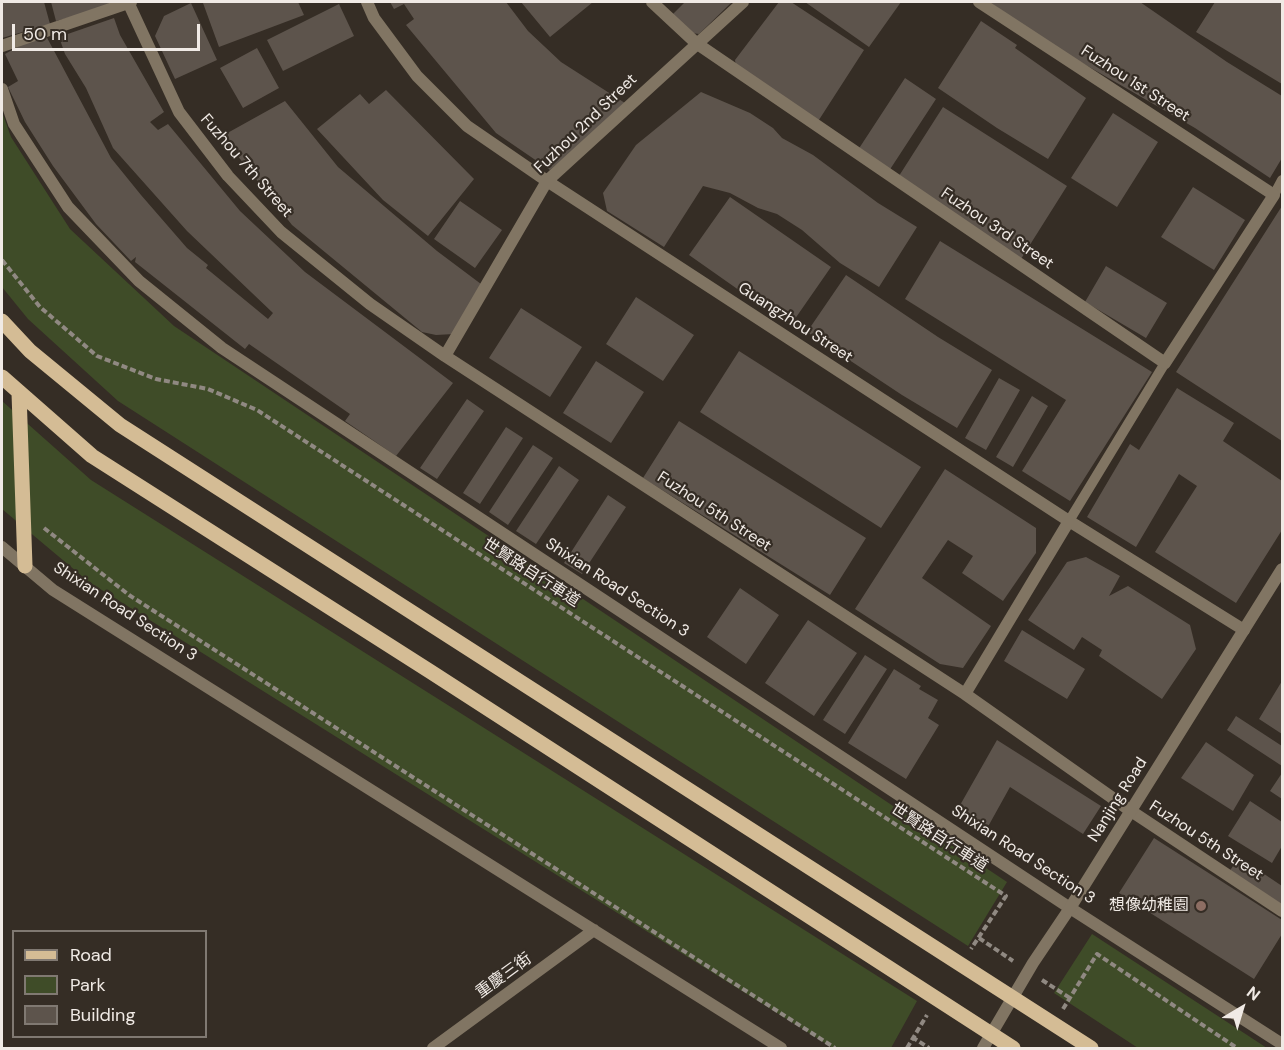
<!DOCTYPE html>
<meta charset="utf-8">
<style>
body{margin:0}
#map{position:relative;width:1284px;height:1050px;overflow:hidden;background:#352d25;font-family:"DM Sans",sans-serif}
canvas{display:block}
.frame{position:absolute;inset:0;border:3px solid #f0eae5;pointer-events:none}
.legend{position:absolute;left:12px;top:930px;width:195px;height:108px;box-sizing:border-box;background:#352d25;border:2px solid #807972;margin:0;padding:8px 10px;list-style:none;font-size:18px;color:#f0eae5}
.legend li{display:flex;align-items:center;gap:12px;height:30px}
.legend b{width:30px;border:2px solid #807972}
.north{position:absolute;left:1212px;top:978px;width:60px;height:60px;-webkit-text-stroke:4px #352d25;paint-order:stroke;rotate:38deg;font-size:16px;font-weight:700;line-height:24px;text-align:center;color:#f0eae5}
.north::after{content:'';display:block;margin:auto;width:21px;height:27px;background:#f0eae5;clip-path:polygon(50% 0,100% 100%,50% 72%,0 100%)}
.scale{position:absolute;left:12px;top:24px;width:188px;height:27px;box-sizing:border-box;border:3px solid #f0eae5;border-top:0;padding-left:8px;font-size:18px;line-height:21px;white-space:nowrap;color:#f0eae5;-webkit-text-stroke:4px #352d25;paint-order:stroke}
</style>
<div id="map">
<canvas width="1284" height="1050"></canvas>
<div class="frame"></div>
<ul class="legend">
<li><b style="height:8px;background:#d4bc95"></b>Road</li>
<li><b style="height:16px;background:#3f4c28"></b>Park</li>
<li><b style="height:16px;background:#5d544c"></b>Building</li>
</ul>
<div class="north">N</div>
<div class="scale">50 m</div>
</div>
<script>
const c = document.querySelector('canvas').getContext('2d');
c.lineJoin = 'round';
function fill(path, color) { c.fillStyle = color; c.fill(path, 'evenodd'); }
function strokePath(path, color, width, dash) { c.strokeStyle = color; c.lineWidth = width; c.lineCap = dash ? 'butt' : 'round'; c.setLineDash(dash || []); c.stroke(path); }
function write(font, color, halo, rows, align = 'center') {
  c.font = font + ' "DM Sans","Noto Sans TC",sans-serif'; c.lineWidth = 4.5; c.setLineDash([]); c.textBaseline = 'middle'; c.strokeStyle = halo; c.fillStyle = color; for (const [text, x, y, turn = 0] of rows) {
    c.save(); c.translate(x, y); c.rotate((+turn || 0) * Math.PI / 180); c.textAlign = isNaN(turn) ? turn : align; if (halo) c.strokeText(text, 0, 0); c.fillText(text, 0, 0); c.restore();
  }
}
fill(new Path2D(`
 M2,112l9,25 59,92 104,97 833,556 -39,64 -850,-545 -90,-82 -26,-32z
 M2,401l89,79 826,521 -26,47h-58l-744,-466 -87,-73z
 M1092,934l175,114h-129l-84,-55z`), '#3f4c28');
fill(new Path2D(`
 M2,2h42l6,22 -48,14z
 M51,2h61l1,4 -57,15z
 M208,2h90l6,13 -85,32 -16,-44z
 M390,2h116l22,29 33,31 67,43 -78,65 -54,-37 -90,-108 8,-6 -10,-15 -10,5z
 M521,2h72l-43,35z
 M685,2h47l-33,32 -15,-2 -15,-14z
 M779,2h12l73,48 -49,76 -78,-53 -2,-13z
 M805,2h96l-32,45z
 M990,2h150l87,60 55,34v62l-12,20 -75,-50 -156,-90z
 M1215,2h67v82l-86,-52z
 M191,3l26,57 -42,19 -20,-43 9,-20z
 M339,4l15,32 -71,35 -16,-31z
 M114,18l6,17 44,77 -14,10 8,8 10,-6 72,87 65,61 148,111 -57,73 -51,-35 5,-7 -101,-70 -4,5 -110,-87 1,-5 -5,4 -35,-37 -43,-58 -28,-44 -17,-35 10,-6 -13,-27 39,-22 67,126 30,37 46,53 21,17 -2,3 62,51 5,-6 -86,-82 -74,-83 -27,-60 -21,-34 -6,-17z
 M981,21l36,24 -2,3 71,50 -38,61 -51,-31 -59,-40z
 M257,48l22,40 -36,20 -23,-40z
 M905,78l31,21 -49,75 -31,-21z
 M386,90l88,89 -46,57 -45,-36 -66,-71 43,-35 9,10z
 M701,92l49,21 23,15 9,10 31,17 65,48 39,24 -38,60 -39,-24 -38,-33 -25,-16 -19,-6 -28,-15 -27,-7 -39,61 -57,-36 -4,-18 33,-48z
 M285,101l53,66 99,84 48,36 -31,47 -18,1 -14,-3 -130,-107 -70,-89z
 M943,107l124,79 -46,73 -124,-80z
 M1113,113l45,29 -41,65 -46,-29z
 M1193,187l52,33 -31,50 -53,-33z
 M730,197l101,70 -41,59 -101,-71z
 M460,201l42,29 -27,38 -41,-29z
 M1282,206v235l-106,-69z
 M940,241l212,131 -82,129 -48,-30 44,-71 -161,-101z
 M1106,266l61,37 -21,35 -61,-36z
 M846,275l92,62 54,33 -35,58 -55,-33 -95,-63z
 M636,297l58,38 -31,46 -57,-37z
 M521,308l61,39 -32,50 -61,-39z
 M739,351l182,116 -40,61 -181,-116z
 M596,361l48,31 -33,51 -48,-30z
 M999,378l21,12 -34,60 -21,-12z
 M1177,388l57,35 -11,18 59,40v49l-46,73 -81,-51 42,-66 -18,-12 -43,73 -49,-30 43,-73 9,6z
 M1032,396l16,10 -35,61 -17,-10z
 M467,399l17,12 -47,68 -17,-11z
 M679,421l187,117 -36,57 -187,-117z
 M506,427l17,11 -43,66 -17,-11z
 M533,445l20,13 -45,67 -19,-13z
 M559,466l20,14 -43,64 -20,-13z
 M945,469l91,59v25l-33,48 -41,-28 11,-17 -25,-16 -26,38 69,48 -28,42 -23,-4 -85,-55z
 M608,495l18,12 -44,67 -18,-11z
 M1086,557l34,19 -11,20 19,-10 62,39 6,24 -34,50 -63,-43 3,-6 -20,-13 -8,13 -46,-30 39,-58z
 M740,588l39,27 -33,49 -39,-27z
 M808,620l49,33 -43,63 -49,-33z
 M1022,630l63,39 -18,30 -63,-38z
 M865,655l22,14 -42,65 -22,-14z
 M894,669l27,17 -2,3 19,11 -10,18 11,7 -33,54 -58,-36z
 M1282,681v53l-23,-15z
 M1236,716l46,30v20l-55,-36z
 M997,740l104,66 -18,28 -73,-47 -25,45 -30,-18z
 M1206,742l48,33 -21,36 -52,-33z
 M1282,773v26l-12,-8z
 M1250,801l32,21v24l-10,17 -44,-27z
 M1154,838l128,82v14l-28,45 -135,-86z
 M1239,857l43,29v22l-53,-36z`), '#5d544c');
strokePath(new Path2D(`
 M2,260l38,47 57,49 59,23 52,10 49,21 749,486 -35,53
 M44,528l85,67 706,453
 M979,938l34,23
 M1042,980l28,18
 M1063,1009l34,-55 140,94
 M912,1037l17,11
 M907,1048l20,-33`), '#908982', 4, [6, 3]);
strokePath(new Path2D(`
 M1274,195l8,-15
 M1069,521l96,-158`), '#817563', 10);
strokePath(new Path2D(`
 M128,2l51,110 49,64 53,56 89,72 75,52 520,338 166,117 151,100
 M367,2l7,16 43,58 50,50 80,55 522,340 175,109
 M652,2l44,41 469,320 109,-168 -295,-193
 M2,46l129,-44
 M2,89l12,35 54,83 71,74 83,67 848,560 212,136
 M445,356l102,-175 196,-179
 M2,547l51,43 728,458
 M965,694l104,-173
 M433,1048l161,-118`), '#817563', 12);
strokePath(new Path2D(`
 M983,1048l50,-85 37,-55 212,-339`), '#817563', 12);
strokePath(new Path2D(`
 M2,321l28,30 90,74 971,623
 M2,377l90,79 339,216 582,376
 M19,393l6,173`), '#d4bc95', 15);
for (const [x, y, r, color] of [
 [1201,906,6,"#8d6e63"]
]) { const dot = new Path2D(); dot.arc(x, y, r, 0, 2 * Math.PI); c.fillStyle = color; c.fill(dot); strokePath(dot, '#352d25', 2); }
write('16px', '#f0eae5', '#352d25', [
 ["Fuzhou 1st Street",1135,84,33],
 ["Fuzhou 2nd Street",586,124,-44],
 ["Fuzhou 7th Street",246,166,49],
 ["Fuzhou 3rd Street",997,229,34],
 ["Guangzhou Street",795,323,33],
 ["Fuzhou 5th Street",714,512,33],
 ["世賢路自行車道",531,573,33],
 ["Shixian Road Section 3",617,588,33],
 ["Shixian Road Section 3",125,612,33],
 ["Nanjing Road",1118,800,-58],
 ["世賢路自行車道",939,838,33],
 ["Fuzhou 5th Street",1206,841,33],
 ["Shixian Road Section 3",1023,855,33],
 ["重慶三街",504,976,-36]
]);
write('16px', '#f0eae5', '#352d25', [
 ["想像幼稚園",1189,906]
], 'right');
</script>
